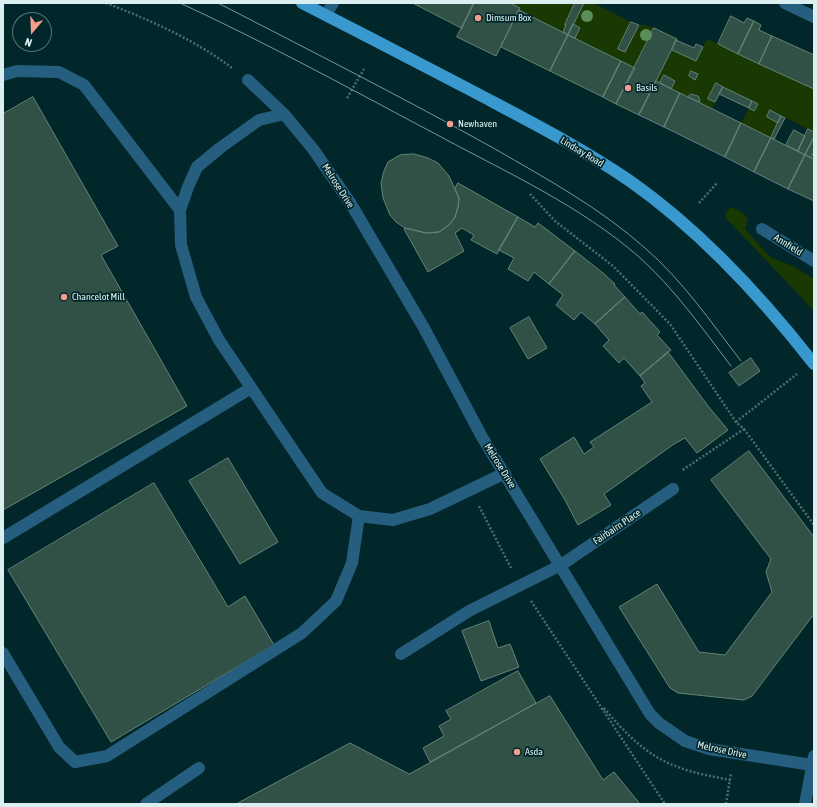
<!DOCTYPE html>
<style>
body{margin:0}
#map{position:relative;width:817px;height:807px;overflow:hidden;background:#01272a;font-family:"Asap Condensed",sans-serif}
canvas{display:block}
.frame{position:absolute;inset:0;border:4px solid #dbeff0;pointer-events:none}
.north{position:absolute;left:12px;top:12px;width:40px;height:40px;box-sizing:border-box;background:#01272a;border:1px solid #587779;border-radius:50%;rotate:199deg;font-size:11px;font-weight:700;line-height:16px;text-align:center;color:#dbeff0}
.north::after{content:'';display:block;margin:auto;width:14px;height:18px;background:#f49d8c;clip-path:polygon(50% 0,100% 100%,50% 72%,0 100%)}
</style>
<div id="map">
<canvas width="817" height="807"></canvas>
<div class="frame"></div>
<div class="north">N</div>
</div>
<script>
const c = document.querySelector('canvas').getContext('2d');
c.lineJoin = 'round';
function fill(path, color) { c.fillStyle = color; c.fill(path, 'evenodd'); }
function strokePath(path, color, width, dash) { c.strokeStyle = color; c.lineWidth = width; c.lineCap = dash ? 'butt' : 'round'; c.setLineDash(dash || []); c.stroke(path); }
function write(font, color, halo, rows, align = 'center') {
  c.font = font + ' "Asap Condensed",sans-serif'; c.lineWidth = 3.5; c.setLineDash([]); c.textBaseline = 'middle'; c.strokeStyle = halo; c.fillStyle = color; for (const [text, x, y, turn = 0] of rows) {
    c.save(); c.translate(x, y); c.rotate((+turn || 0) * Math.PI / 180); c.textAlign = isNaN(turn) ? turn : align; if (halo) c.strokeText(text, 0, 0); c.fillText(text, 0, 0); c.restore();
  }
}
fill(new Path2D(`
 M510,3h65l-10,21 1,1 -3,7 -44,-22 1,-2z
 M584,3h9l38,19 -13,26 7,4 14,-27h6l9,3 -19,40 -60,-30 5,-10 -7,-4z
 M707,39l107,50v43l-44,-22 -3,7 11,6 -7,15 -30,-15 8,-15 5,3 4,-7 -42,-21 -1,19 -3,7 -13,-7v-4l-3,-4h-5l-3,3 -17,-8 4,-8 -11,-6 -4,8 -4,-2 16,-31 24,11z
 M731,207c8,3 13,6 17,12l-3,10 25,28 23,9 21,13v32l-89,-94 2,-6z`), '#1a3802');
const building = new Path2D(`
 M413,3h61l-12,25z
 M474,3h36l10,5 -24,48 -39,-19z
 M575,3h9l-16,32 -5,-3 3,-7h-1z
 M519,10l49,25 -18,36 -49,-24z
 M731,16l13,7 3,-5 7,3 -16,33 -20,-10z
 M754,21l7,4 -2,5 13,6 -13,28 -21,-10z
 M631,22l8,3 -14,27 -7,-3z
 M573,24l7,4 -5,10 -7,-3z
 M654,28l23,11 -38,76 -23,-11z
 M568,35l53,26 -18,36 -53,-26z
 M772,36l42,19v34l-55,-25z
 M676,40l18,8 2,-4 7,3 -7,14 -24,-11z
 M621,61l14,7 -19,36 -13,-7z
 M691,71l7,3 -3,6 -6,-4z
 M664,75l11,6 -4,8 -11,-6z
 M656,81l24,12 -16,34 -25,-12z
 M716,83l7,4 -8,15 -7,-3z
 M723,87l29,14 -3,7 -30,-14z
 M680,93l61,30 -16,34 -61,-30z
 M691,94l7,2 2,4 -1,2 -11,-5z
 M33,97l85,149 -17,9 86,151 -184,104v-396z
 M752,101l6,3 -4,7 -5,-3z
 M770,110l11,6 -3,7 -11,-6z
 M781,116l4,2 -11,21 -3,-1z
 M741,123l30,15 -17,34 -29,-15z
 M808,129l6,3v5l-9,18 -7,-4z
 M794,130l11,6 -7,15 -12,-6z
 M814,137v14l-3,7 -6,-3z
 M771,138l34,17 -17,34 -34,-17z
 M414,154l14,4 10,5 11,13 10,22 -1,9 -3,10 -6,8 -10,7 -13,1 -21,-5 -9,-6 -6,-7 -7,-17 -2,-15 3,-12 4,-9 12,-7z
 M805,155l9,4v42l-26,-12z
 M458,183l60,34 -21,37 -26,-14 3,-5 -12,-7 -7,5 9,18 -36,21 -24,-43 1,-1 21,5 13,-1 10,-7 6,-8 3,-10 1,-9 -4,-9z
 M518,217l17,10 3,-4 37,28 -26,33 -15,-12 -6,9 -20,-12 6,-11 -15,-8z
 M575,251l28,22 12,11 -1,1 11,12 -30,27 -14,-12 -7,8 -18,-15 7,-10 -14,-11z
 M625,297l15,17 2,-2 18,20 -3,3 14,15 -31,26 -16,-18 -5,5 -16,-17 6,-6 -14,-16z
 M529,317l18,31 -19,11 -18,-31z
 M668,352l40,54 20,24 -31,23 -12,-15 -11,6 -70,50 7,11 -33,20 -13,-25 -25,-41 34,-22 10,17 10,-7 -4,-5 62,-40 -11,-16 4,-3 -5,-7z
 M751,358l9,13 -21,15 -10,-13z
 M749,451l65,86v77l-62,82 -8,4 -66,-7 -8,-5 -51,-81 38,-23 42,68 26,3 47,-63 -6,-20 5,-13 -60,-79z
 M228,458l50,84 -38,22 -51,-83z
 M154,483l74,124 17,-11 29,49 -163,97 -103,-172z
 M489,621l9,27 12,-4 9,23 -38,14 -19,-50z
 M518,671l18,32 -106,59 -7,-14 21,-12 -5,-10 12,-7 -5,-8z
 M550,696l53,84 11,-8 26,32h-404l114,-61 59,31z`);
fill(building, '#325146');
strokePath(building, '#638477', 1);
strokePath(new Path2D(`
 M106,3c44,17 89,37 126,65
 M347,98l17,-29
 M530,194l25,27 58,45 57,58 66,98 8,7 -63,42
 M699,203l18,-20
 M736,422l61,-48
 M744,429l70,96
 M479,506l32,62
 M531,601l134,203
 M604,708c19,23 41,46 69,57 18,8 38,11 57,15
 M726,804l5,-31`), '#4d6d6f', 2.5, [2, 2]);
strokePath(new Path2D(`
 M785,3l29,14
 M326,15l7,-12
 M3,75l14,-4 42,1 25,13 96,125
 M248,80l36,34 29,35 38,55 73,124 58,109 168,277 9,9 26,18 24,8 103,16
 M284,114l-25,6 -39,28 -23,19 -9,20 -8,23 1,35 15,52 23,43 103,153 37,23 34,4 37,-11 75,-36
 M762,229l52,32
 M3,538l248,-150
 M3,653l56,94 16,15 32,-6 195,-123 34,-32 16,-38 7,-47
 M401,654l68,-43 92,-46 112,-76
 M146,804l53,-36
 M805,804l9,-48`), '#265e7f', 12);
strokePath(new Path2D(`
 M302,3c59,30 117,60 176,91 51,27 104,54 152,87 71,50 131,115 184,183`), '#3999ce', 12);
strokePath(new Path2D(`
 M180,3c89,41 176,89 263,135 67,36 137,68 195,118 36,32 64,72 93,110
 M218,3c93,48 186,95 277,146 52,30 105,59 150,99 37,32 66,74 96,113`), '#7c9799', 1);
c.fillStyle = '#5a8d58';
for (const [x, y] of [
 [587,16],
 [646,35]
]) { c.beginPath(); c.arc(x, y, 6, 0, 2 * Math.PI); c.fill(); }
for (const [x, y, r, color] of [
 [478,18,4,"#f49d8c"],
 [628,88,4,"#f49d8c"],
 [450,124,4,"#f49d8c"],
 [64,297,4,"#f49d8c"],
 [517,752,4,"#f49d8c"]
]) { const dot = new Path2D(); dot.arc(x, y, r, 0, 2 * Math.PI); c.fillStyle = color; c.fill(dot); strokePath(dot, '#01272a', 1.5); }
write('10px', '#dbeff0', '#01272a', [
 ["Dimsum Box",486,18],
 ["Basils",636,88],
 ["Newhaven",458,124],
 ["Chancelot Mill",72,297],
 ["Asda",525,752]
], 'left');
write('10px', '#dbeff0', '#01272a', [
 ["Lindsay Road",582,152,31],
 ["Melrose Drive",338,186,57],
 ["Annfield",788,245,32],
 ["Melrose Drive",500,466,58],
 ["Fairbairn Place",617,527,-34],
 ["Melrose Drive",722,750,12]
]);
</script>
